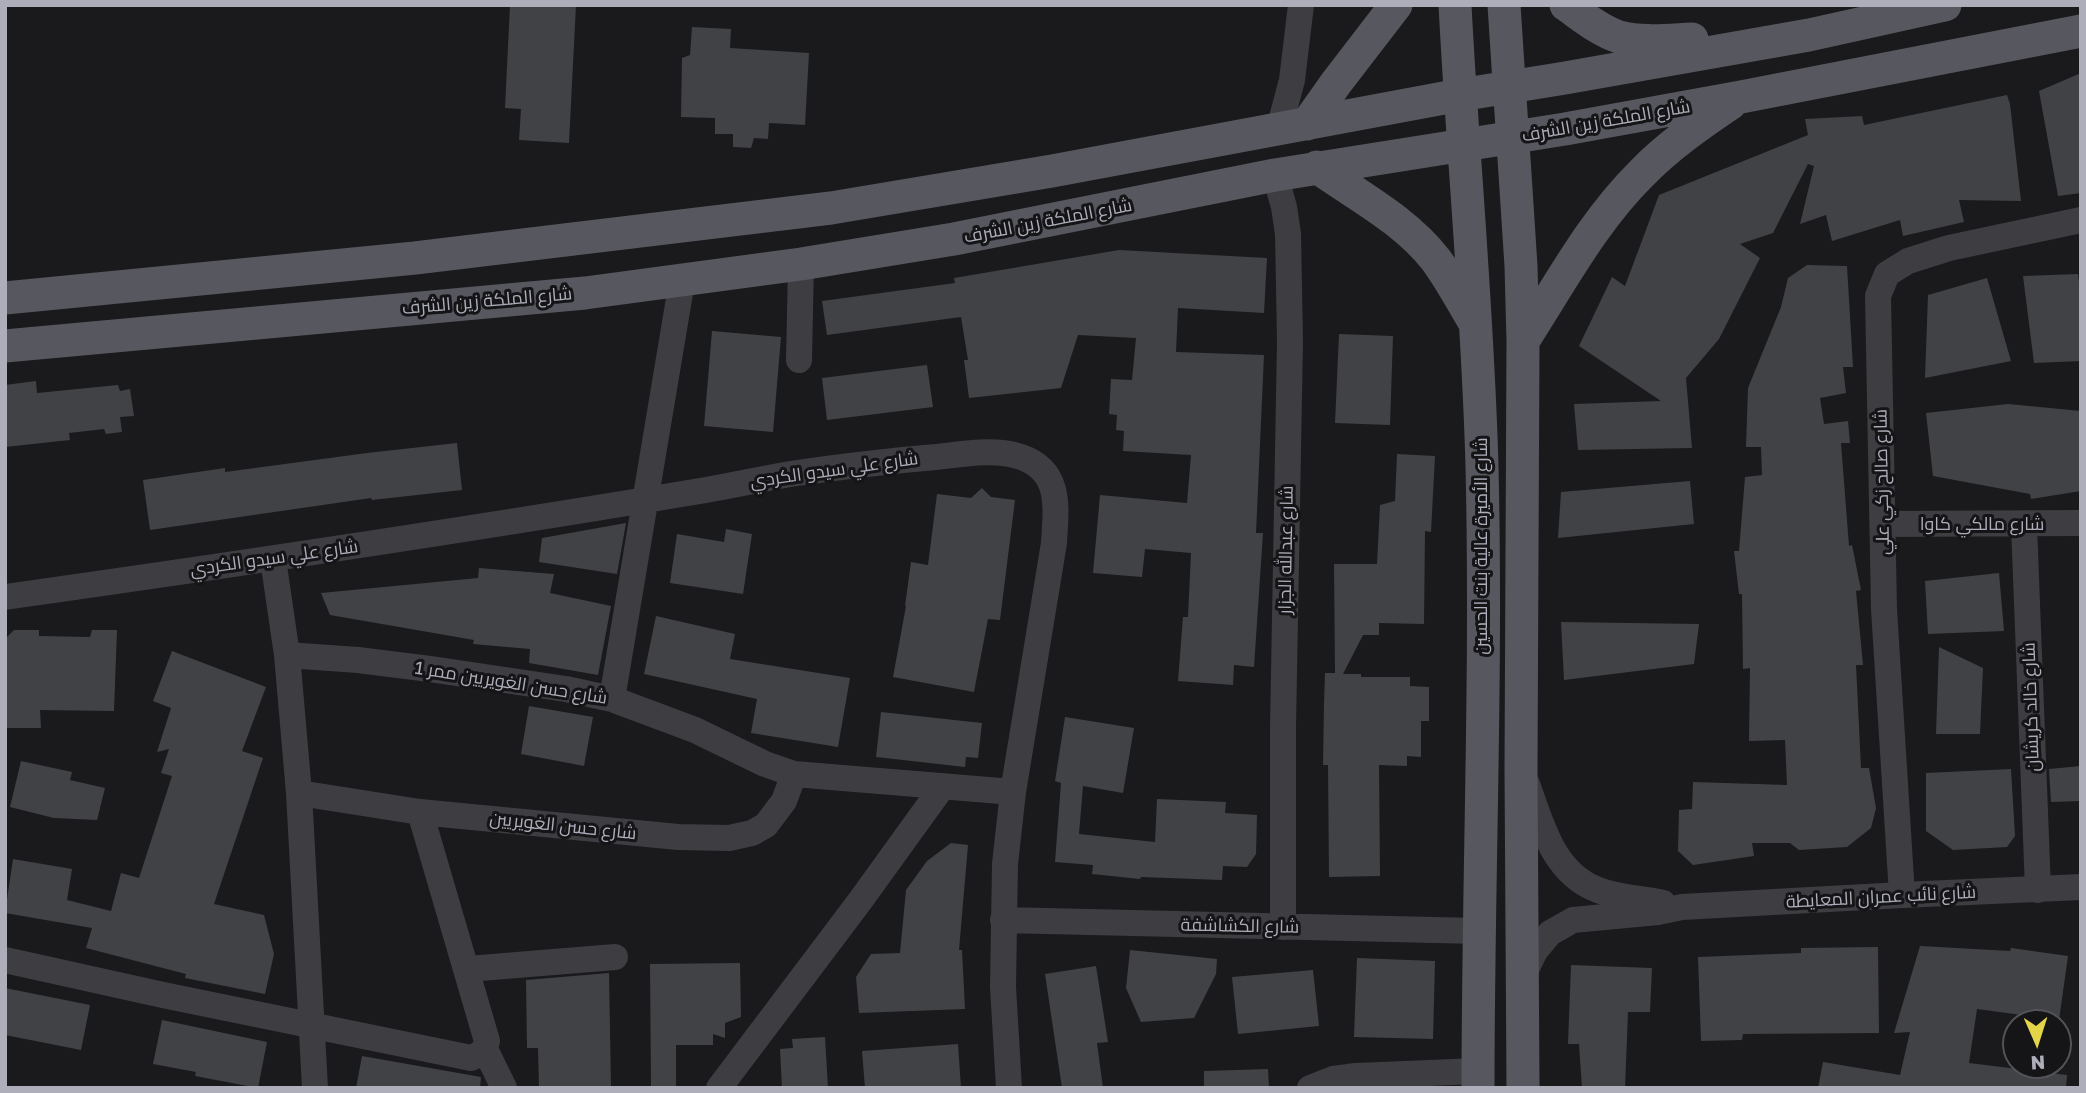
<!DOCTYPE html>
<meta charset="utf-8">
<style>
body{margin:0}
#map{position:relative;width:2086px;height:1093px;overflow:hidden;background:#1a1a1c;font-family:"Golos Text",sans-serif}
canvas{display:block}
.frame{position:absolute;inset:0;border:7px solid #adaeba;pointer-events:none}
.north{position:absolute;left:2002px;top:1009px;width:70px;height:70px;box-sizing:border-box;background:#151517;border:2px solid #525258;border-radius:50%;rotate:177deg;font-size:19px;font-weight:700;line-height:28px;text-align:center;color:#adaeba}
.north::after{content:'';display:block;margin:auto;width:24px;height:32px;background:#e4d44a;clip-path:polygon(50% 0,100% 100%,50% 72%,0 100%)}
</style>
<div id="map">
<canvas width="2086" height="1093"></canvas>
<div class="frame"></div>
<div class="north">N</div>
</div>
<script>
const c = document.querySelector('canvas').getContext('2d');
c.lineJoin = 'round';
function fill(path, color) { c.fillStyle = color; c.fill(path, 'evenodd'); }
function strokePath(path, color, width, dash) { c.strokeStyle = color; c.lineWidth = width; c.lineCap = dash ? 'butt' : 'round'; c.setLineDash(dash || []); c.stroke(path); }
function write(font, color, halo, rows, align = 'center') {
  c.font = font + ' "Golos Text",Cairo,sans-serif'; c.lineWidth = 6; c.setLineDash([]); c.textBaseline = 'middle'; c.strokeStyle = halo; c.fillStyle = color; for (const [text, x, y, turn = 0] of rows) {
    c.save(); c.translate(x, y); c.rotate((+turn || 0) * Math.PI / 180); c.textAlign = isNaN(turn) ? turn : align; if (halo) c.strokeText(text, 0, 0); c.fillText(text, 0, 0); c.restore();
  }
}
fill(new Path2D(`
 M510,5h66l-7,138 -50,-3 2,-31 -16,-1z
 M692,27l39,2 -1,19 79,5 -4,72 -36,-2 -1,16 -14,-1 -3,10 -18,-1v-13h-18v-16l-34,-1 1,-59 8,-3z
 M2081,73v120l-23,3 -19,-105z
 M2007,95l3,9 11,97 -62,-1 5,22 -61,14 -3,-16 -68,21 -6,-26 -26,9 14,-58 -6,-2 -35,69 -33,11 20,14 -41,81 -33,39 6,70 -114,2 -4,-46 87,-3 -82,-55 33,-69 13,9 34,-91 149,-60 -3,-16 57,-3 2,9z
 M1119,250l148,8 -3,55 -86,-5 -2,44 88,3 -8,178h7l-9,134 -20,-2 -1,20 -55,-4 5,-64h5l3,-64 -46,-4 -3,28 -49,-4 7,-78 87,8 4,-48 -68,-4 1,-20 -8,-1 1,-15 -8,-1 2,-35 21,1 4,-42 -58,-3 -17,53 -92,10 -5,-38h4l-7,-43 -134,18 -5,-34 133,-18 -1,-5z
 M1807,265l40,1 6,101h-10l3,26 -26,5 4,26 24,-3 2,22h-9l8,103 3,-1 9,45 -5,1 7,74h-7l5,103h8l7,40 -5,20 -24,19 -48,3 -9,-7h-38l2,13 -61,9 -15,-14 1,-41 13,-1 1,-27 94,3 -2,-45 -36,1 1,-73 -7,1 -1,-75h-3l-5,-43h5l6,-74 17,-2 -1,-28h-15l2,-59 33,-81 7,-29z
 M2078,274l3,24v63l-47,2 -11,-87z
 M1987,278l24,83 -86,17 3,-83z
 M712,331l69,6 -8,95 -69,-6z
 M1339,334l54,2 -3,89 -55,-2z
 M927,365l6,42 -106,13 -5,-42z
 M36,381l1,12 81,-8 2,6 10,-2 4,27 -14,1 2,15 -16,2 -2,-5 -35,4 1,7 -65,7v-62z
 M2008,404l73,7v80l-50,8 -1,-5 -97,-18 -7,-63z
 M457,443l5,47 -90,10 -1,-2 -221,32 -7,-50 82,-12v4l142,-19z
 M1397,454l38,2 -4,76 -6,-1 -1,93 -45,-1v12h-16l-20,39h18v3h49v9l19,1v34h-8v36l-14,-1v10l-28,-1 1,111 -51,1 -1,-112h-5l1,-61 1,-31h10l-1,-109h43l3,-59 15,-4z
 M1690,481l4,43 -136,14 3,-46z
 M982,488l9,9 24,3 -15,120 -12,-1 -14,73 -81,-15 13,-71h-1l6,-44 17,3 9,-71 34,4z
 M626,523l-9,51 -78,-12 3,-24z
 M726,529l26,5 -9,60 -73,-11 7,-49 47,8z
 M479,568l75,6 -4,19 61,13 -13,69 -69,-12 1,-14 -57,-5 1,-4 -144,-25 -9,-22 157,-15z
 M1999,573l5,58 -76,3 -3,-53z
 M656,616l79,18 -5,25 120,19 -12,69 -87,-14 6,-34 -113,-25z
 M1561,622l138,2 -5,40 -130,16z
 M14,630h25v6l51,1 2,-7h25l-3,81 -74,-1 1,18h-36v-89z
 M1939,647l44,21 -3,66h-44z
 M172,651l94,36 -24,64 21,7 -49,146 50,11 10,39 -9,40 -80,-16 1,-4 -100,-26 6,-20 -87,-15 8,-54 59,10 -5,31 44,11 10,-38 18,5 33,-102 -11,-3 8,-24 -12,3 14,-44 -18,-7z
 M529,706l64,11 -9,49 -63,-12z
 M881,712l101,11 -4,35 -12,-1 -1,10 -89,-10z
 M1065,717l69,11 -11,65 -40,-7 -4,48 76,8 2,-43 69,3 -1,11 32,2 -1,39 -9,13 -24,-1 -1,14 -81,-3 -1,2 -48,-5 1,-9 -38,-3 6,-79 -6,-2z
 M21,761l51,11 -2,8 35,8 -8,32 -43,-2 -44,-11z
 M2081,766v35l-30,1 -2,-33z
 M2011,769l4,67 -8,11 -54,3 -27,-19v-58z
 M951,843l17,2 -9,105h3l3,59 -106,4 -3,-36 15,-23 29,-1 6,-63 21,-29z
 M1920,946l90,5 1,-3 57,8 -9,64 -82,-11 -8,54 98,12 -1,13h-248l5,-26 77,13 10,-43 -16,1z
 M1878,947l1,86 -136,1 -1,6 -41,1 -3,-84 103,-4v-5z
 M1130,950l87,9 -1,15 -22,44 -53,4 -15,-34z
 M1357,958l78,3 -2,78 -79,-2z
 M740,963l1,54 -16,6v15l-12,-4v11h-37v43h-25l-1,-124z
 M1571,965l81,3 -2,44h-22l-3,76h-43l-3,-44h-11z
 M1096,966l12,76 -11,1 6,45h-41l-17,-114z
 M1313,970l6,56 -81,8 -6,-57z
 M609,973l2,115h-72l-1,-40h-11l-1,-68z
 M5,988l85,17 -9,45 -76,-15z
 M162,1020l105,22 -9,46 -63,-12 1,-4 -43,-8z
 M825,1037l3,51h-46l-2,-39 13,-1 -1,-9z
 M958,1044l3,44h-96l-3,-37z
 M362,1056l119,21 -1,11h-124z
 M1268,1069l1,19h-65v-17z`), '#414245');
strokePath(new Path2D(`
 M1279,129l13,-49 9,-75
 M1275,175l9,32 4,27 2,107 -7,386v200
 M799,360l2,-96
 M1883,524l198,-1
 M2024,525l14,365
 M273,559l14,96 12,138 16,295
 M5,597c234,-33 468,-68 701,-107 28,-5 56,-11 84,-16 49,-7 98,-13 146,-17 27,-3 59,-9 85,0 41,14 35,51 33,86l-41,249 -8,72 -2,123 6,101
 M287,655l71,5 72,9 136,20 46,10 83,31 70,34 29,10 219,18
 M612,699l70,-418
 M1527,784c15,41 26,89 71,106 20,8 44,8 65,13
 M299,793l121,19 258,25 51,1 23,-5 14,-8 18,-24 10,-27
 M1902,895l-18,-286 -6,-313 9,-22 21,-13 41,-13 132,-28
 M1003,920l475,11
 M5,960l158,35 308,63c10,-4 14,-7 16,-17l-67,-229
 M468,969l147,-12
 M1524,974l11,-23 15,-18 23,-13 85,-8 24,-5 220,-12 179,-8
 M485,1049l19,39
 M719,1088l141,-187 83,-115
 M1310,1088l23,-9 23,-3 122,-5`), '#3d3d42', 26);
strokePath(new Path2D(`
 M1455,5c8,154 23,308 27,462 5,207 -4,414 -4,621
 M1504,5l17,261 2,75 -2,427 2,320
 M1566,5c16,11 34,26 53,32 23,6 49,3 73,2
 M1307,124l29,-41 60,-78
 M1317,167c41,29 88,53 119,93 14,19 25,40 37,60
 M5,298l410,-40 416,-50 221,-37 408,-76 105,-17 244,-43 136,-30
 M1523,341c37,-57 70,-120 119,-168 26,-27 58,-49 89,-70
 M5,346l580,-53 216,-29 153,-25 321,-64 290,-46 176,-32 340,-66`), '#57575f', 33);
write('18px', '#adaeba', '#151517', [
 ["شارع الملكة زين الشرف",1606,121,-10],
 ["شارع الملكة زين الشرف",1048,221,-11],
 ["شارع الملكة زين الشرف",487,301,-5],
 ["شارع علي سيدو الكردي",834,470,-8],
 ["شارع صالح زكي علي",1882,482,-91],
 ["شارع مالكي كاوا",1982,524],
 ["شارع الأميرة عالية بنت الحسين",1481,546,-90],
 ["شارع عبدالله الجزار",1286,550,-89],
 ["شارع علي سيدو الكردي",274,558,-8],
 ["شارع حسن الغويريين ممر 1",511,683,9],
 ["شارع خالد كريشان",2031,707,-92],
 ["شارع حسن الغويريين",563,826,6],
 ["شارع نائب عمران المعايطة",1881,897,-3],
 ["شارع الكشاشفة",1240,926,1]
]);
</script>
